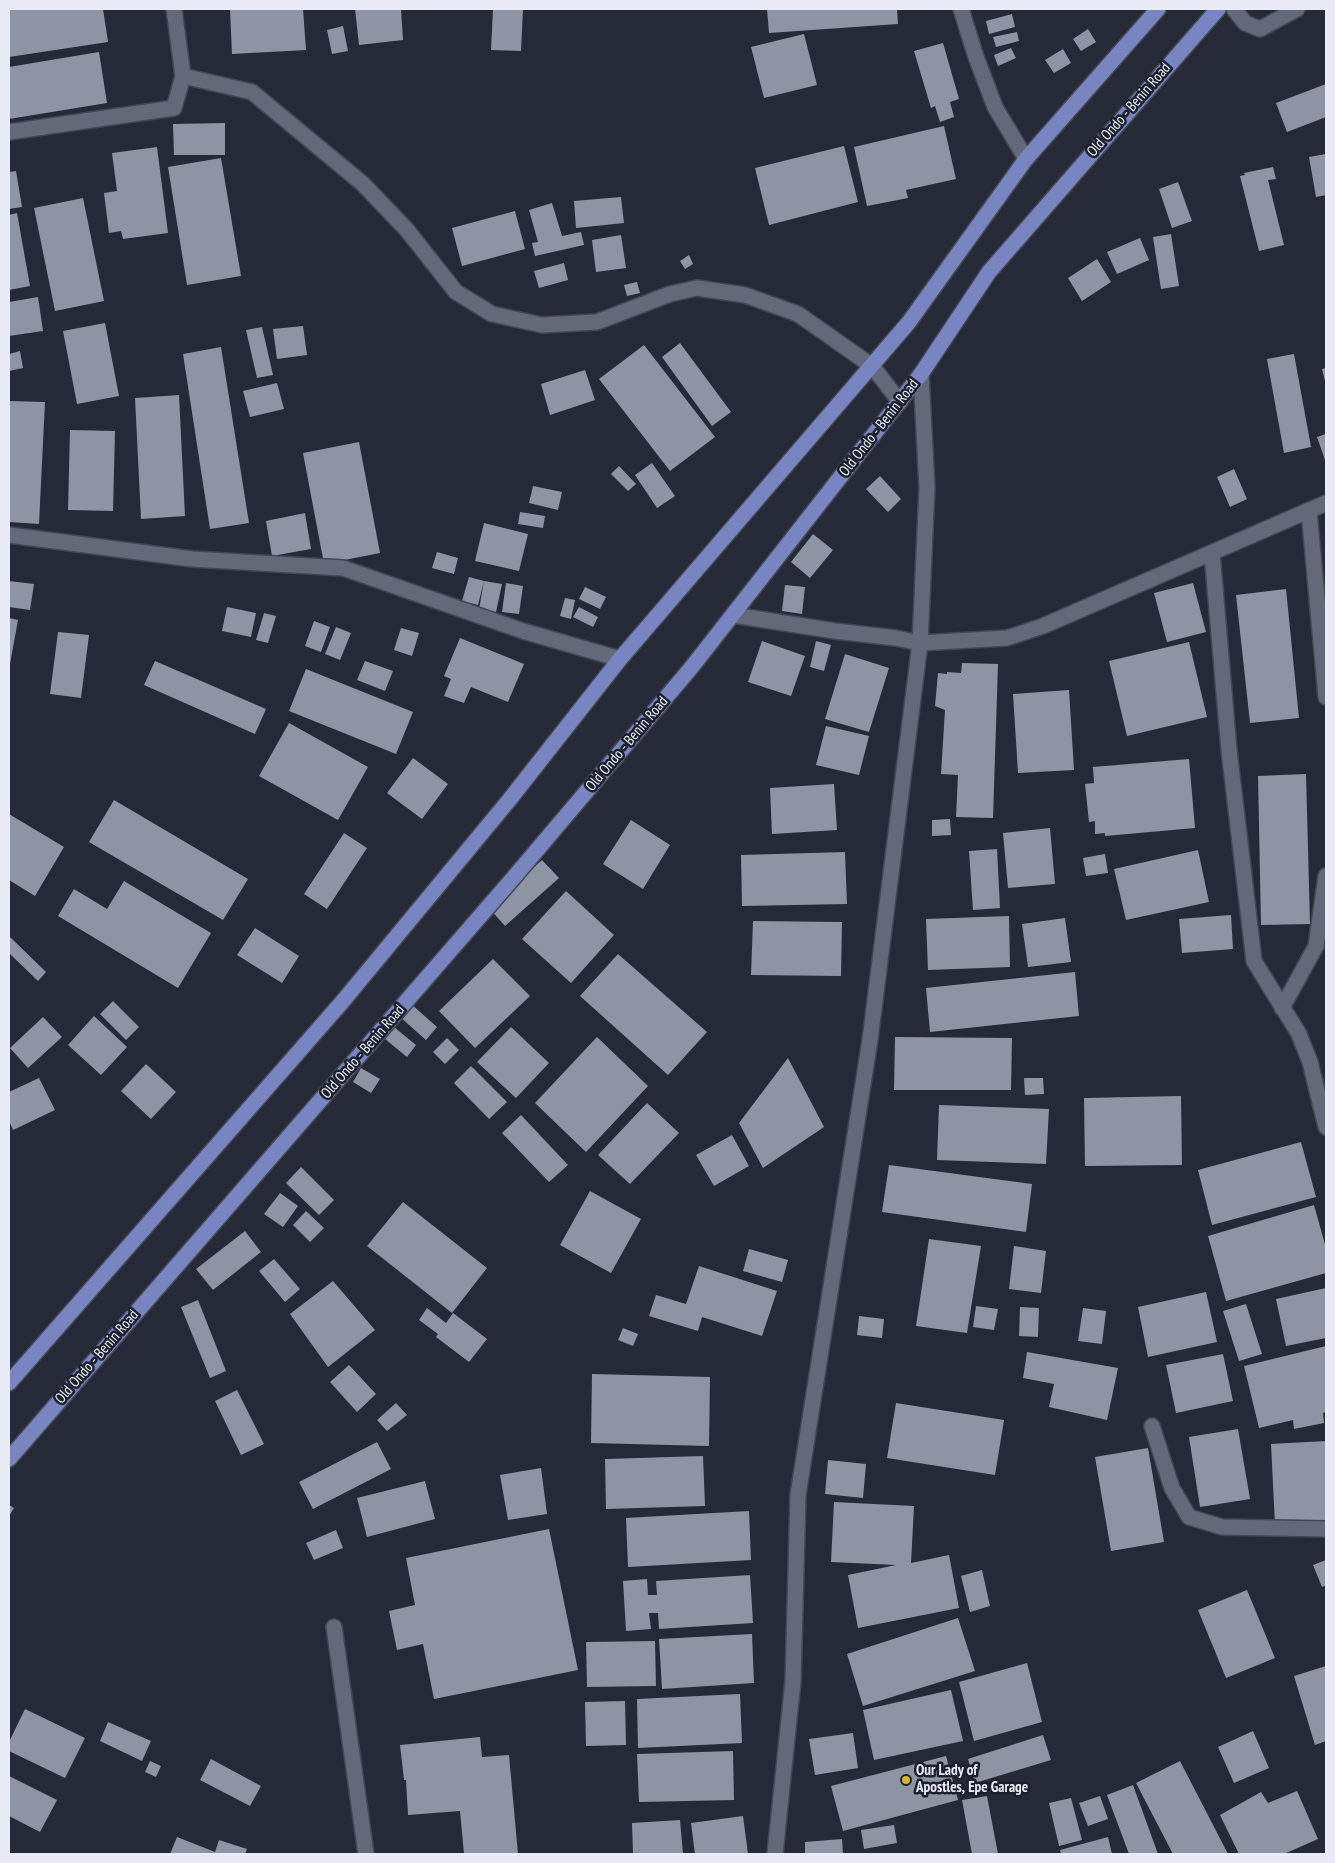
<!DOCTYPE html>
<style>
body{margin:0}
#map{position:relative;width:1335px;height:1863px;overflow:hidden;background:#262938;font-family:"PT Sans Narrow",sans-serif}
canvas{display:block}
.frame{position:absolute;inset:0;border:10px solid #e9ecf6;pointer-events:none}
</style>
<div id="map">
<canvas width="1335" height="1863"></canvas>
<div class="frame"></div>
</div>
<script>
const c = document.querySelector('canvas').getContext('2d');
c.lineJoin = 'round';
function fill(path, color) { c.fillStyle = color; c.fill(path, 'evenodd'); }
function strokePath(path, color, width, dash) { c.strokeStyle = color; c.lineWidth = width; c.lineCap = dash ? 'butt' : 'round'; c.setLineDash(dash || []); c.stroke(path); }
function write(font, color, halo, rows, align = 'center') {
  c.font = font + ' "PT Sans Narrow",sans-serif'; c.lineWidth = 5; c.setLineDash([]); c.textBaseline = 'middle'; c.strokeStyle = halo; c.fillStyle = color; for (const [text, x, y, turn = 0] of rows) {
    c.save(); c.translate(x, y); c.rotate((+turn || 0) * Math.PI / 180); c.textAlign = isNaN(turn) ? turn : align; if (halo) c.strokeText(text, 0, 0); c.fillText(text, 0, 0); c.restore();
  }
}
fill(new Path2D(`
 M9,9h94l5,33 -99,15z
 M230,9h73l3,41 -74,4z
 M355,9h46l2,31 -44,5z
 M493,9h30l-2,42 -30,-1z
 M767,9h130l1,15 -129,9z
 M1012,14l3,13 -26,7 -3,-13z
 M343,26l5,25 -16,3 -5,-24z
 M1088,29l8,13 -15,9 -8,-12z
 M1017,32l2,9 -23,6 -3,-10z
 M804,34l13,51 -53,13 -13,-51z
 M943,43l16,56 -9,3 4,15 -14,5 -5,-16 -4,2 -17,-57z
 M1011,48l5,10 -18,8 -4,-11z
 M1063,49l8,14 -17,10 -9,-13z
 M99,52l8,51 -98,16v-52z
 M1326,84v33l-39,15 -11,-29z
 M225,123v32h-51l-1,-31z
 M944,126l12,53 -50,11 2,8 -41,8 -13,-59z
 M844,146l14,56 -89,23 -14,-57z
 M157,147l11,86 -45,6 -2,-8 -12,2 -5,-40 13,-2 -5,-38z
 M1326,154v41l-10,2 -7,-40z
 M221,158l20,118 -54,9 -19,-118z
 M1273,167l3,12 -8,1 16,65 -25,6 -19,-75 5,-1 -1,-2z
 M16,171l6,36 -13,2v-37z
 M1178,182l14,39 -20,7 -13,-39z
 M621,197l3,26 -48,5 -2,-27z
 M83,198l21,103 -49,10 -21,-103z
 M552,203l10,33 19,-4 3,13 -49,11 -3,-13 6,-1 -9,-32z
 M515,211l10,38 -63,17 -10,-38z
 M17,213l13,73 -21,4v-75z
 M1171,234l8,52 -18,3 -8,-52z
 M621,235l5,33 -30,4 -4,-32z
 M1140,238l9,22 -32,14 -10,-22z
 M689,255l4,9 -8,5 -5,-8z
 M1097,259l14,23 -29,19 -14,-23z
 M564,263l4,17 -29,8 -5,-17z
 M637,282l3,11 -13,3 -3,-11z
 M38,297l5,34 -34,5v-34z
 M105,323l14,73 -42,8 -14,-73z
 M303,326l4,29 -30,4 -4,-30z
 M262,327l11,48 -16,3 -11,-48z
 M680,343l51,69 -19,14 -50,-69z
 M644,345l71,92 -45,34 -71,-92z
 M221,347l28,176 -39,6 -27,-175z
 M20,351l3,17 -14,3v-17z
 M1294,354l17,93 -27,6 -17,-94z
 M1326,368v17l-4,-16z
 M585,370l10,30 -45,15 -9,-31z
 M277,383l7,26 -34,8 -7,-26z
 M179,395l6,121 -44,3 -6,-121z
 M9,401l36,1 -6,122 -30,-2z
 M70,430l45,1 -2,80 -45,-1z
 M1326,434v29l-9,-26z
 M359,442l21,111 -56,11 -21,-111z
 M652,463l23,33 -18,12 -22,-33z
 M619,466l17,18 -8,7 -17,-17z
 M1234,469l13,30 -17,8 -13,-30z
 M880,476l21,23 -13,13 -22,-23z
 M533,486l29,6 -4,18 -29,-7z
 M520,512l25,4 -2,12 -25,-4z
 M305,513l6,36 -39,7 -6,-35z
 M484,523l44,11 -9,37 -44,-10z
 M813,534l20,16 -23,28 -19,-16z
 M437,552l21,6 -4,16 -22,-6z
 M469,577l15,4 -6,24 -16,-4z
 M9,581l25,3 -4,26 -21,-3z
 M484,581l18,3 -6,28 -17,-3z
 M506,583l17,3 -4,28 -17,-2z
 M1193,583l13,49 -39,10 -13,-49z
 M785,585l20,2 -3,27 -20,-3z
 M585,587l21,10 -6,12 -21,-10z
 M1286,589l13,129 -49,5 -14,-128z
 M565,598l10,2 -4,19 -11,-3z
 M227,607l29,6 -5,24 -29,-6z
 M579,607l19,10 -5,10 -20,-10z
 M264,613l12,3 -8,27 -12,-3z
 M9,618l9,2 -8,44h-1z
 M314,621l16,6 -9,25 -16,-6z
 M336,627l15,6 -11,27 -15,-6z
 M401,628l18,5 -7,23 -18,-6z
 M58,632l31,3 -8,63 -31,-4z
 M460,638l64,26 -16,38 -37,-15 -7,16 -20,-7 7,-17 -7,-3z
 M762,641l43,15 -14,40 -43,-14z
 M816,641l15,4 -7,26 -14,-4z
 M1189,642l18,75 -80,19 -18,-75z
 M845,654l44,14 -20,64 -44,-13z
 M155,661l111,48 -11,25 -111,-49z
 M365,661l28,10 -8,20 -28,-11z
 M962,663l36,1 -5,154 -37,-1 2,-42 -17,-1 4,-64 -10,-4 3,-33 9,1v-2l14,1z
 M306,669l107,43 -17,42 -107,-43z
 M1069,690l5,80 -56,3 -5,-79z
 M289,723l79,44 -30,53 -79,-44z
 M826,726l43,10 -10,39 -43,-10z
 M413,758l35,26 -26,35 -35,-26z
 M1189,759l6,69 -90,8v-3l-10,1v-13l-6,1 -4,-38 9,-1 -1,-16z
 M1306,774l4,150 -49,1 -3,-149z
 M834,784l3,46 -65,4 -2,-46z
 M114,800l134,79 -25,41 -134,-78z
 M9,814l55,33 -29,49 -26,-16z
 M950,819l1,16 -19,1v-16z
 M631,820l39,25 -27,44 -40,-25z
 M1050,828l5,56 -47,4 -5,-55z
 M344,833l23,15 -40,61 -23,-15z
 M997,849l3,59 -27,2 -4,-59z
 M1198,850l11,52 -83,18 -12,-51z
 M845,852l2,52 -105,2 -1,-51z
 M1105,854l3,19 -22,3 -3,-18z
 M542,860l17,18 -54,48 -16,-18z
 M124,881l87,52 -33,55 -120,-72 16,-27 33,20z
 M566,891l48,44 -43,48 -49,-44z
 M1231,915l2,34 -51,4 -3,-34z
 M1009,916l1,51 -82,3 -2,-51z
 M1065,918l6,44 -43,5 -6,-43z
 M753,921l89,1 -1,54 -90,-1z
 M255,928l44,28 -17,27 -45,-28z
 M9,936l37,36 -8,9 -29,-28z
 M618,954l89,78 -39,43 -88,-79z
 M493,959l37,37 -55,52 -36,-37z
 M1075,972l4,44 -149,16 -4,-44z
 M113,1001l26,26 -13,13 -26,-26z
 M411,1004l26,23 -11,13 -26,-23z
 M94,1016l33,31 -26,28 -33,-30z
 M43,1017l19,20 -34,31 -18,-20z
 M394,1027l22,18 -9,12 -22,-18z
 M511,1027l38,36 -33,35 -39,-36z
 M597,1037l51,49 -62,66 -51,-49z
 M895,1037l117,1 -1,52h-117z
 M447,1038l12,12 -14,14 -12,-12z
 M788,1058l36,69 -61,41 -24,-45z
 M146,1064l30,28 -25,27 -30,-28z
 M471,1066l36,36 -18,17 -35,-36z
 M361,1068l19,11 -9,14 -18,-11z
 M39,1078l16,32 -42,20 -4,-9v-29z
 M1024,1078h19l1,16 -19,1z
 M1181,1096l1,69 -97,1 -1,-68z
 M647,1103l32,30 -49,51 -32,-29z
 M939,1105l110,4 -3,55 -109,-4z
 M521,1115l47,50 -19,17 -47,-49z
 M732,1135l17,31 -35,20 -18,-31z
 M1301,1142l15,55 -104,28 -14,-55z
 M889,1165l143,19 -6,48 -144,-20z
 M301,1167l33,33 -15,15 -33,-32z
 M590,1191l51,28 -30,54 -51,-28z
 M280,1193l18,13 -15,21 -19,-13z
 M403,1202l84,66 -35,45 -85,-67z
 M1314,1205l12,43v25l-100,28 -18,-65z
 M306,1211l18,17 -14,14 -17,-17z
 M245,1231l16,21 -48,38 -17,-21z
 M929,1239l52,7 -14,87 -51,-7z
 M1014,1246l32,5 -5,42 -32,-4z
 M749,1249l39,11 -6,22 -39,-11z
 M274,1259l26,30 -15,13 -26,-31z
 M699,1266l78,25 -15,45 -60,-19 -4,14 -49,-15 7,-21 30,9z
 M333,1281l42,49 -47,37 -38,-53z
 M1326,1288v50l-40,8 -10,-47z
 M1206,1292l11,50 -69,15 -10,-50z
 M198,1300l28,71 -16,7 -29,-71z
 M1246,1304l16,50 -23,7 -16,-50z
 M976,1306l22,3 -4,21 -21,-3z
 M1020,1307l19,1 -1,29 -19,-1z
 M427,1308l19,15 7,-10 34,26 -18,23 -33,-25 2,-3 -19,-14z
 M1083,1308l23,3 -4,33 -24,-3z
 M859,1316l25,3 -2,19 -25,-3z
 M623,1328l15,6 -5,12 -15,-6z
 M1326,1346v66l-3,1 1,10 -30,6 -1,-9 -34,8 -15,-62z
 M1027,1352l91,16 -11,52 -58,-13 5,-23 -31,-6z
 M1223,1354l10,47 -57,12 -10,-48z
 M349,1365l27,29 -19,18 -27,-30z
 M592,1374l118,3 -1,69 -118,-3z
 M237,1390l27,54 -23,11 -26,-54z
 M396,1403l11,12 -20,16 -10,-11z
 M896,1403l108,17 -9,55 -108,-17z
 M1238,1429l12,70 -50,8 -11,-70z
 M1326,1441v82l-51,2 -4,-81z
 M377,1442l14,27 -78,40 -14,-27z
 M1148,1448l16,94 -53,9 -16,-94z
 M703,1456l2,50 -99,3 -1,-50z
 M828,1460l38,4 -3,34 -38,-4z
 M541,1468l6,46 -39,6 -8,-45z
 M425,1481l10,38 -68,18 -10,-39z
 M834,1502l80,4 -3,57 38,-8 10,53 -101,20 -10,-53 48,-10 -65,-3z
 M9,1505l5,3 -5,8z
 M749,1511l2,49 -123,7 -2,-49z
 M549,1529l29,141 -144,29 -11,-55 -26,6 -8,-39 26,-6 -9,-47z
 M336,1530l7,18 -29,12 -8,-17z
 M1326,1560v25l-4,2 -9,-22z
 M982,1570l8,36 -20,6 -9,-36z
 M750,1575l3,48 -94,6 -1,-16h-9l2,16 -25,2 -3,-50 24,-2 1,16h9l-1,-14z
 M1247,1590l28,68 -49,20 -28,-68z
 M958,1618l17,53 -112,35 -16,-52z
 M752,1634l2,49 -92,6 -3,-50z
 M655,1641l1,45 -69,1 -1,-45z
 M1027,1663l15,59 -68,19 -15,-59z
 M1326,1666v75l-11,4 -21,-69z
 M951,1690l12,51 -89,19 -11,-50z
 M740,1694l2,49 -104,5 -1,-49z
 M625,1701l1,44 -40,1 -1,-44z
 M25,1709l60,29 -20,40 -56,-27v-9z
 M108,1722l43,19 -9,20 -42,-20z
 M1253,1731l16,37 -35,15 -16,-36z
 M853,1733l5,35 -43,7 -6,-36z
 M1043,1735l8,25 -76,23 -7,-24z
 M480,1737l2,20 27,-2 9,99h-54l-4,-43 -52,4 -2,-35h-2l-4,-35z
 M733,1751l1,49 -95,2 -2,-48z
 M946,1756l12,44 -115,31 -12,-45z
 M211,1759l50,27 -11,20 -50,-26z
 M150,1761l11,5 -5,11 -11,-5z
 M1180,1761l48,93h-55l-37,-71z
 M9,1776l48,24 -17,32 -31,-16z
 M1133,1785l25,69h-29l-22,-59z
 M1297,1791l21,48 -34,15h-45l-19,-39 41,-23 7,11z
 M987,1796l11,58h-26l-10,-54z
 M1100,1796l8,23 -20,7 -9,-23z
 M1071,1798l11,42 -23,6 -10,-43z
 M743,1816l5,38h-53l-4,-31z
 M680,1820l3,34h-50l-1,-31z
 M894,1825l3,18 -33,6 -3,-19z
 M177,1837l38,15 4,-12 28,9 -2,5h-75z
 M1108,1837l4,17h-51l-1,-4z
 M842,1839l1,15h-38v-12z`), '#8f94a5');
const minor = new Path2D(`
 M961,9l15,48 19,50 31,52
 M1234,9l11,14 15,6 37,-20
 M183,76l69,16 111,92 44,46 49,62 36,22 50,11 55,-3 73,-28 27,-6 48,7 53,19 74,52 28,36
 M9,132l165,-24 9,-32 -9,-67
 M1309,511l17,186
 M9,535l183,24 151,9 180,63 97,28
 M1212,553l17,197 25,211 45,73 11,28 16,65
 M733,615l102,16 61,7 24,5 87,-5 36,-12 283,-123
 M1282,1008l34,-62 10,-70
 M1152,1426l20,62 17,29 33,10 104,2
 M334,1627l32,227
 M775,1854l18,-173 5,-186 72,-455 50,-397 7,-155 -6,-114`);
const major = new Path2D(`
 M9,1383l334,-382 167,-202 110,-140 289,-337 117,-163 132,-150
 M9,1459l506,-583 176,-208 230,-294 68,-102 229,-263`);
strokePath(minor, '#434653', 18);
strokePath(major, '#434653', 18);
strokePath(minor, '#64697a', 15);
strokePath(major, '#7885c0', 15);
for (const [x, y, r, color] of [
 [906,1780,5,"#d6b534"]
]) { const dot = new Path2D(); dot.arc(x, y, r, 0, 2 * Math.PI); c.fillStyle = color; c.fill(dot); strokePath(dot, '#1c202d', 2); }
write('15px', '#e9ecf6', '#1c202d', [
 ["Old Ondo - Benin Road",1129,110,-49],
 ["Old Ondo - Benin Road",879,428,-52],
 ["Old Ondo - Benin Road",627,744,-50],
 ["Old Ondo - Benin Road",363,1052,-49],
 ["Old Ondo - Benin Road",97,1357,-49]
]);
write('bold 15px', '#e9ecf6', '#1c202d', [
 ["Our Lady of",916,1771],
 ["Apostles, Epe Garage",916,1788]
], 'left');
</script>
